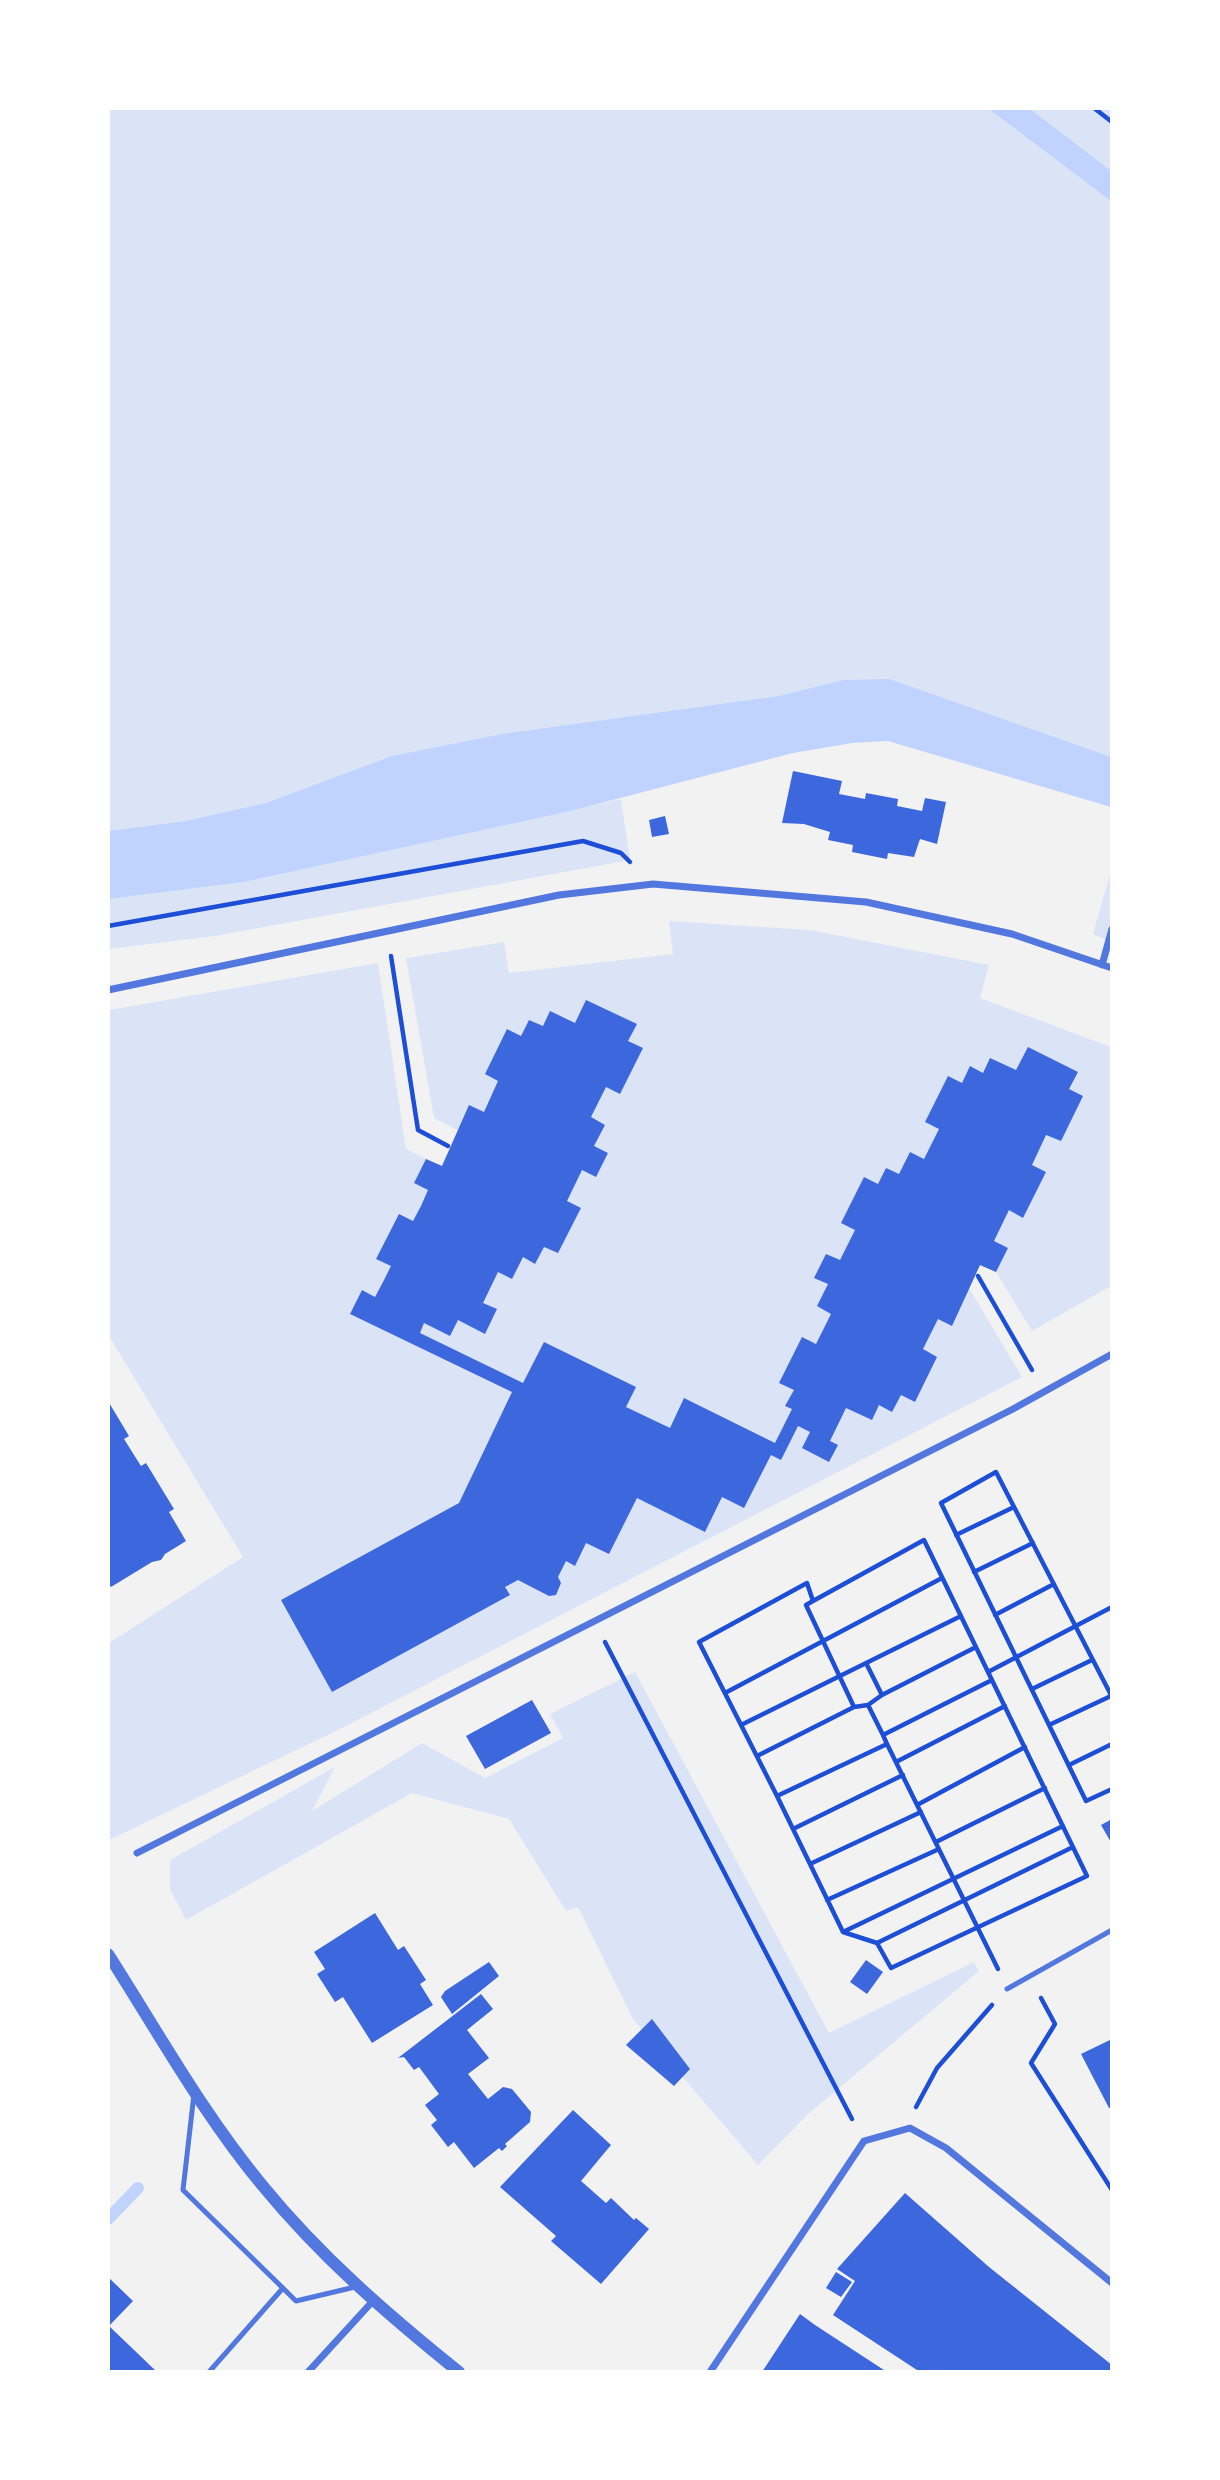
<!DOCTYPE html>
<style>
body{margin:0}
#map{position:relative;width:1220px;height:2480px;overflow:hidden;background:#f2f2f2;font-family:"Source Sans 3",sans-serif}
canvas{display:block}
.frame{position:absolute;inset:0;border:110px solid #fff;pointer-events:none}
</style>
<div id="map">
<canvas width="1220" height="2480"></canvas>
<div class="frame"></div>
</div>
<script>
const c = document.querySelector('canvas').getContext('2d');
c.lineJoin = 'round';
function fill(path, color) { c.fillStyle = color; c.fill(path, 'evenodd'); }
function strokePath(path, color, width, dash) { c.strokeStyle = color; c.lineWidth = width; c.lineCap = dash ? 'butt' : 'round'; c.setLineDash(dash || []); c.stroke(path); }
fill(new Path2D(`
 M108,109h1003v656l-251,-45 -751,146z
 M621,799l9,61 -415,76 -106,13 -1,-50 136,-17z
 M1111,871v71l-18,-8z
 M669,921l141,9 179,35 -9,33 131,49v239l-79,45 -36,-59 -16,-7 -11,23 53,89 -684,353 -229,110v-197l134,-86 -134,-221v-326l269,-47 28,186 35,17 18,-35 -25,-13 -28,-160 98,-16 5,31 164,-19z
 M635,1672l194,361 145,-71 5,9 -171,143 -50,51 -125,-146 -55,-112 -12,4 -57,-92 -97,-26 -226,127 -16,-31v-29l165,-93 -23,44 110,-68 63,35 78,-40 -13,-24z`), '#dbe4f7');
fill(new Path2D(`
 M989,109h41l81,62v30z
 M889,679l222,78v50l-223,-66 -36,2 -59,10 -223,58 -326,71 -135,17v-68l77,-10 80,-18 126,-47 110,-22 277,-38 65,-16z`), '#bfd3fe');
strokePath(new Path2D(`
 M108,2219l30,-31`), '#bfd3fe', 12);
fill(new Path2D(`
 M793,771l49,10 -3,13 26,5 1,-6 32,6 -1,7 25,5 3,-13 21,4 -9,42 -17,-5 -6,18 -26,-4 -1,6 -35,-7 1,-7 -25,-5 2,-8 -26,-8 -22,-1z
 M665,816l4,18 -17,3 -3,-17z
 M586,1000l51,24 -9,17 15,7 -23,46 -14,-7 -15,30 14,8 -11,21 14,7 -12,24 -14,-7 -15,31 14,7 -23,45 -14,-6 -9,17 -12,-7 -11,22 -14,-7 -15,31 14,6 -12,25 -27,-14 -8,16 -26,-13 -4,10 103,50 21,-41 92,45 -10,20 44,21 14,-30 91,45 17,-34 -7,-3 9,-16 -15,-7 23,-46 14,7 15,-30 -14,-8 11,-22 -14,-6 12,-24 14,6 15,-30 -14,-7 23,-46 14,7 8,-16 13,6 11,-22 14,7 15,-30 -14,-7 23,-46 14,7 8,-17 13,7 7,-15 26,12 12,-23 50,25 -9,17 14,7 -22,45 -15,-6 -14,30 14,7 -23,46 -14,-8 -15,31 14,7 -12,24 -16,-7 -28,61 -14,-7 -15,30 14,8 -22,45 -14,-7 -9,17 -13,-7 -7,15 -26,-12 -16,33 8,4 -9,17 -27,-14 8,-16 -12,-6 -17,34 -10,-5 -27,53 -22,-11 -17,35 -68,-34 -28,56 -23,-11 -11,23 -9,-5 -8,16 3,6 -5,12 -7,1 -31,-16 -13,7 5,8 -178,97 -51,-92 178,-97 53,-111 -162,-78 12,-24 13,7 8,-15 8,-16 -15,-7 23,-45 14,7 8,-15 7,-16 -14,-7 12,-24 16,7 27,-61 15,7 14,-31 -13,-7 22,-45 14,7 8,-16 14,6 7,-15 25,12z
 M108,1401l21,35 -5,3 17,27 5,-3 28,46 -5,3 17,29 -21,13 -4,6 -9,2 -41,25 -3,-4z
 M532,1700l19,33 -66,36 -19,-33z
 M1112,1819v25l-11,-19z
 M375,1913l23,37 6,-4 22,34 -6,4 13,21 -61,38 -29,-46 -8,5 -18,-28 8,-5 -11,-17z
 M866,1960l17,12 -16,22 -17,-12z
 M489,1962l10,14 -47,38 -11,-17 4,-6z
 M481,1994l12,15 -26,21 22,28 -21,16 20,25 15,-12 9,2 19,23 -1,10 -25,22 2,2 -5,5 -3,-3 -25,20 -20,-26 -6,5 -17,-22 6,-5 -12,-15 14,-11 -20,-27 -5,3 -10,-13 -6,1z
 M652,2019l38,50 -16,17 -48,-41z
 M1112,2039v68l-3,1 -28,-54z
 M573,2110l38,35 -30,36 25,22 5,-5 23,22 2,-2 13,11 -48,55 -50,-43 5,-5 -56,-49z
 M905,2193l84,74 123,98v7h-192l-87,-57 22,-34 -18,-12z
 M836,2272l16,10 -11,15 -15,-9z
 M108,2277l25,24 -24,25 48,46h-49z
 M800,2314l15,11 72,47h-125z`), '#3d67dc');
strokePath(new Path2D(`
 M1094,108l18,14
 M108,926l475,-85 38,12 9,9
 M391,956l27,174 30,16
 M978,1276l54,94
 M956,1535l58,-28
 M974,1572l59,-29
 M813,1601l-7,4 48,102 14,-2 15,30
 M995,1615l59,-31
 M605,1642l247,477
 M866,1663l16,32 94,-48
 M988,1672l124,-65
 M1032,1689l60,-29
 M725,1693l217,-115
 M1112,1697l-116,-225 -55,31 145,298 26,-12
 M868,1705l14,-10
 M741,1725l220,-109
 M1049,1725l62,-29
 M887,1744l-4,-9 109,-55
 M757,1756l97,-49
 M896,1762l109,-56
 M1069,1765l43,-21
 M777,1796l66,136 220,-106
 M917,1805l108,-58
 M793,1829l110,-54
 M936,1842l109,-54
 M810,1864l111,-52
 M827,1900l112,-51
 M843,1932l34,11
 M998,1969c-37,-75 -74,-150 -111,-225l-110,52 -78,-154 108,-59 6,18 111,-61 163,336 -196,92 -14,-25 196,-96
 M1041,1998l14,26 -24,39 81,127
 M916,2107l21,-39 55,-63`), '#1d4ed8', 4.5);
strokePath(new Path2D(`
 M1007,1989l105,-59
 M194,2094l-11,96 113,111 59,-14
 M209,2372l74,-84`), '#5277de', 5);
strokePath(new Path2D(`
 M1102,965l10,-36
 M108,990l451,-95 94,-11 213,18 146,32 100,34
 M137,1853l876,-444 99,-55
 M308,2372l64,-70
 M710,2372l154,-231 46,-13 36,20 166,135`), '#5277de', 7);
strokePath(new Path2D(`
 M108,1954c50,78 95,160 154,231 58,71 125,129 197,187`), '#5277de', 12);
</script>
